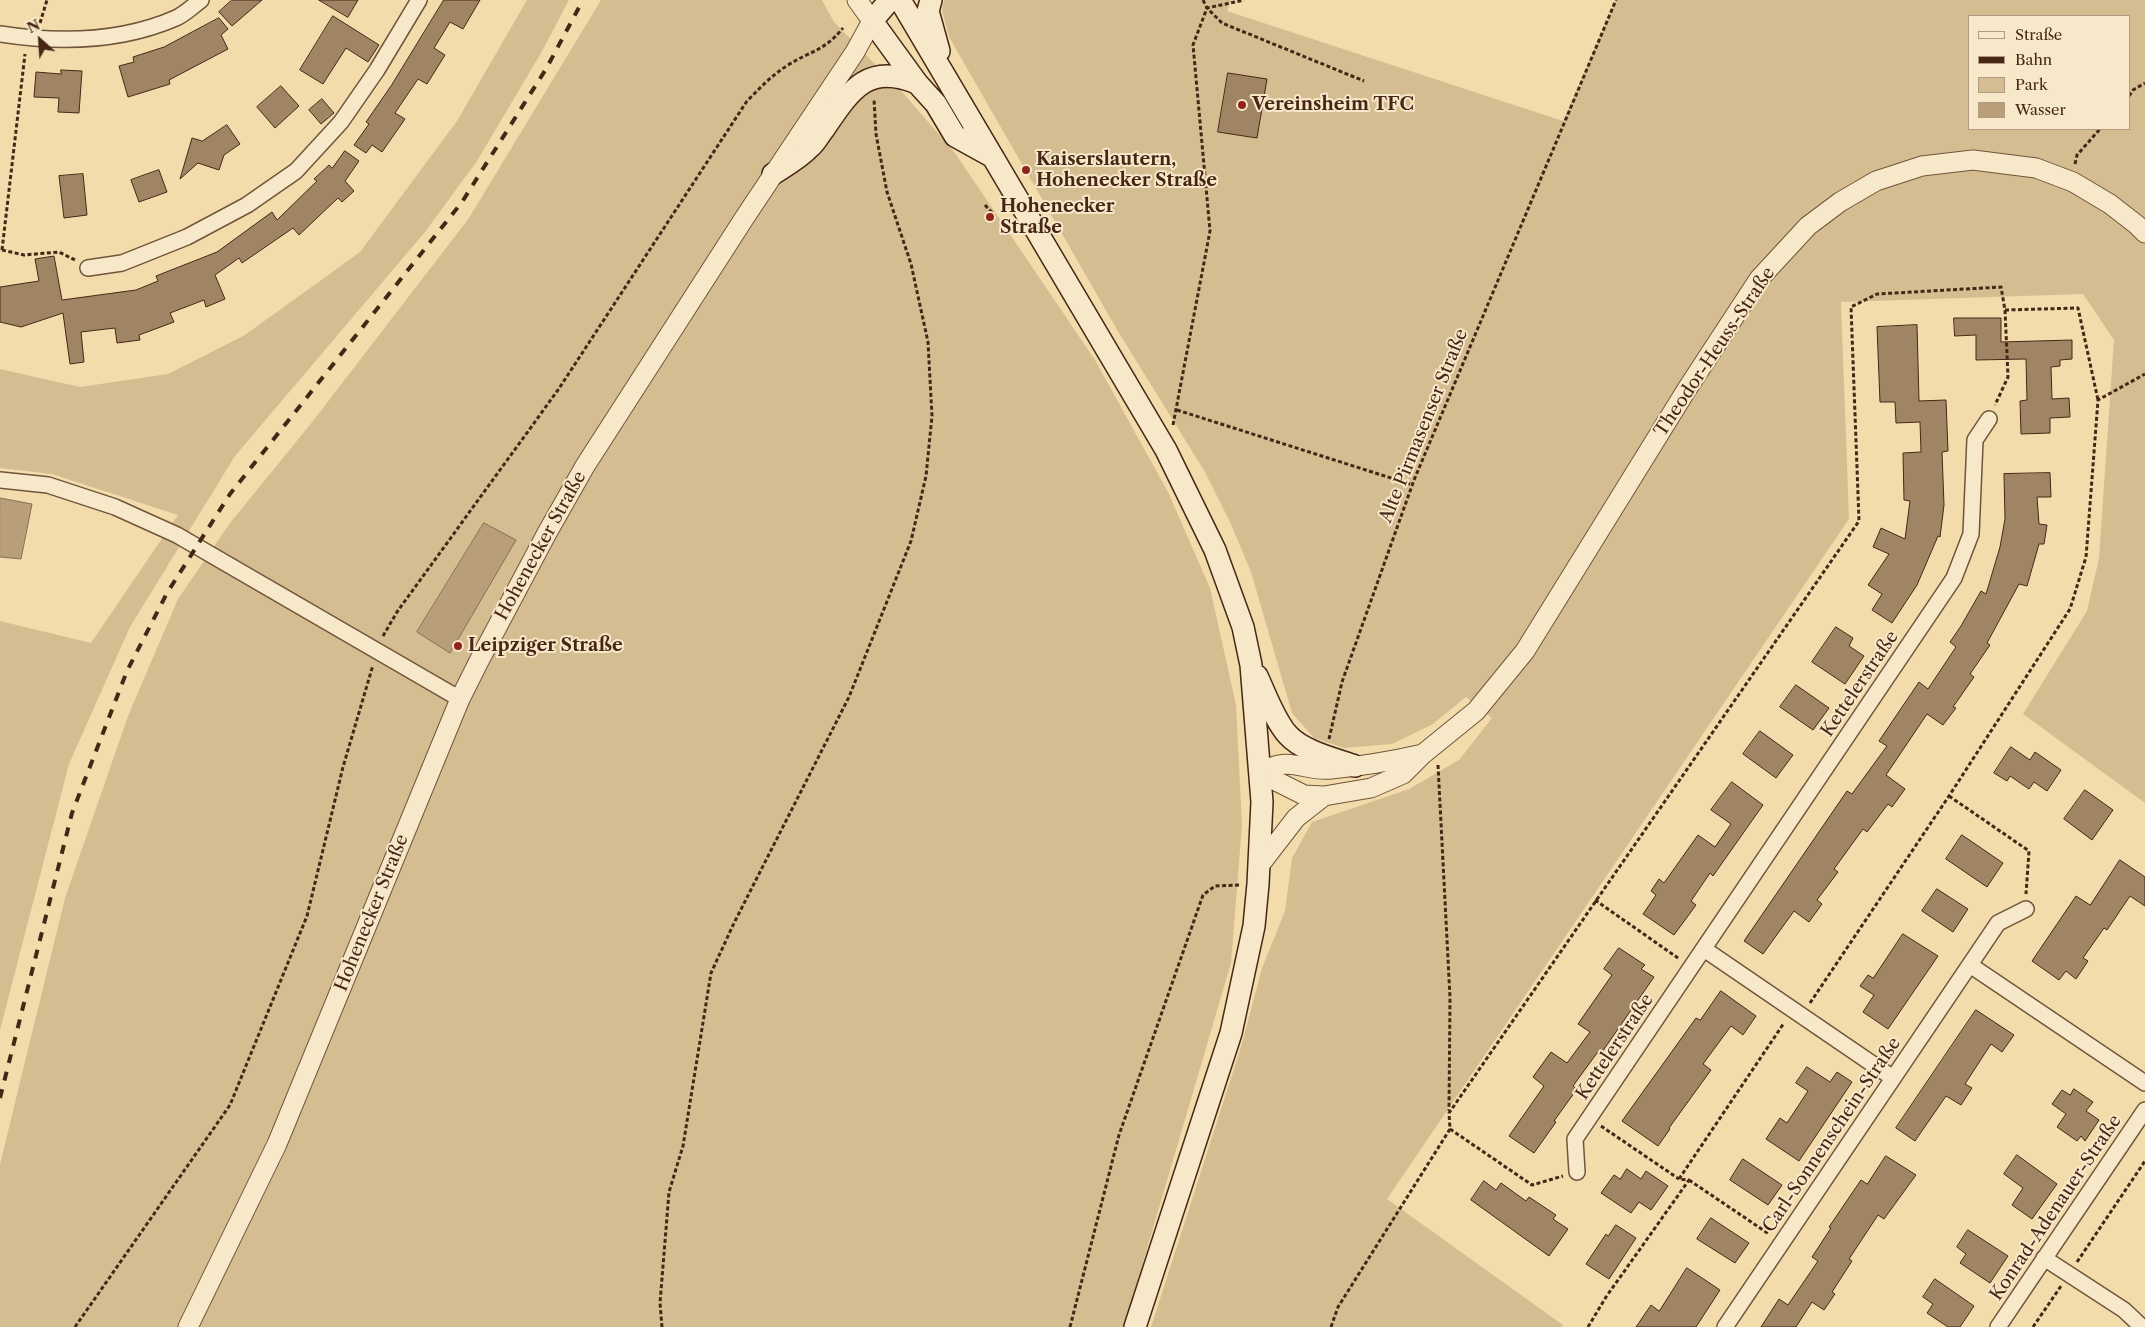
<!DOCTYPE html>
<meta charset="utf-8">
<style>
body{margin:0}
#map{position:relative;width:2145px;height:1327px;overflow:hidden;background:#f2dcac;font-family:"Libre Caslon Text",serif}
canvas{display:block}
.legend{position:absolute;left:1968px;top:15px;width:162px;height:115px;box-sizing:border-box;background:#f7e8c9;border:1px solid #b19a81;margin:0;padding:6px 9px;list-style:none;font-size:15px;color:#472615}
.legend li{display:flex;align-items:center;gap:10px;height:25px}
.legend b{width:25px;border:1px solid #b19a81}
.north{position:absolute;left:15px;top:15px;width:50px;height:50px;-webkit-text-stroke:4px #f7e8c9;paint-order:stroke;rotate:334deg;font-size:14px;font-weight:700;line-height:20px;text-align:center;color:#472615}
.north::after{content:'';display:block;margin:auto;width:18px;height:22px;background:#472615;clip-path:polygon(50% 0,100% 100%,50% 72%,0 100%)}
</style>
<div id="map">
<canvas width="2145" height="1327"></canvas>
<ul class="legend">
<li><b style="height:6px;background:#f7e8c9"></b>Straße</li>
<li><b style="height:6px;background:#472615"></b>Bahn</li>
<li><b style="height:14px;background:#d5bd92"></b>Park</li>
<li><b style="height:14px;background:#b89e79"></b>Wasser</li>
</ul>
<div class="north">N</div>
</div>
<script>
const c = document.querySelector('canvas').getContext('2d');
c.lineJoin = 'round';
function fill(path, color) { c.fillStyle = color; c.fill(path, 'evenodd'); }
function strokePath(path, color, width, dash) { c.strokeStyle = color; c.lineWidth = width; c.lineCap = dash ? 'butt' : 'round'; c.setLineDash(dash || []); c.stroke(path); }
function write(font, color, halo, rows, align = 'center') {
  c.font = font + ' "Libre Caslon Text",serif'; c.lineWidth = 4; c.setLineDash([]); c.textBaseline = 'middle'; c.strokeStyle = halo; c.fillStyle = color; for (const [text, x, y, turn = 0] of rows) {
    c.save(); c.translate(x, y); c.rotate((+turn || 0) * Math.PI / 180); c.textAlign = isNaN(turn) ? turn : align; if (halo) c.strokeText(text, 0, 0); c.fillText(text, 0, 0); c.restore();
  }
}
fill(new Path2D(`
 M527,0h42l-28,53 -64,108 -52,71 -190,224 -105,171 -61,137 -69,266v-409l91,22 87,-128 -126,-41 -52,-6v-99l80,18 88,-13 77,-39 115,-83 97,-131z
 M601,0h221l12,22 70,72 51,59 140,207 73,132 42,96 26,117 6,120 -11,138 -107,364h-1124v-163l65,-266 63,-182 50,-117 52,-76 83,-102 156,-203z
 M944,0h287l-4,11 336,110 53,-121h529v803l-122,-89 64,-103 12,-53 15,-218 -31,-46 -242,8 8,217 -462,680 176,126 -1,2h-411l90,-280 21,-79 23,-57 7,-53 20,-36 97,-33 50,-29 33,-42 -26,-21 -33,27 -41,20 -48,4 -30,-10 -22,-25 -41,-141 -21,-50 -25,-50 -86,-139 -170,-296 -7,-27zM1969,16h160v113h-160z`), '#d5bd92');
const water = new Path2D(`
 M0,498l32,6 -11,55 -21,-2z
 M484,523l32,17 -66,113 -33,-21z`);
fill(water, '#b89e79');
strokePath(water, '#8b6e51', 1);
const building = new Path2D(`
 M232,0h30l-30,26 -13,-14z
 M319,0h39l-10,17z
 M444,0h36l-17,29 -13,-7 -16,26 11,7 -18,29 -9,-5 -23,34 10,6 -23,33 -10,-7 -6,8 -12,-8 15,-21 -3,-2 25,-36z
 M333,16l46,29 -11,17 -22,-14 -23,36 -23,-14z
 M219,18l9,11 -7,6 7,14 -59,31 1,4 -42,13 -9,-31 15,-4 -1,-5 31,-10z
 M61,70l21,1 -3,42 -21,-1 1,-14 -25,-1 2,-25 25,2z
 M1228,73l39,6 -10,59 -39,-6z
 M281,86l18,20 -24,22 -18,-21z
 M322,99l12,14 -13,11 -12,-14z
 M227,125l13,19 -16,11 -5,15 -21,-7 -18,16 12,-41 10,3z
 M345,151l14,10 -14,20 9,10 -12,11 -4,-4 -39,37 -6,-7 -51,35 -3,-5 -24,17 10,24 -19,8 -2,-7 -34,13 4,9 -35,13 1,5 -23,3 -2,-15 -34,4 3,30 -14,2 -7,-51 -42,14 -21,-5v-35l39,-6 -4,-22 19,-3 8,44 74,-10 22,-9 -2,-5 61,-24 55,-40 5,8 40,-39 -3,-2 15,-14 3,3z
 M159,170l8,22 -28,10 -8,-22z
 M83,174l4,41 -23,3 -5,-42z
 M1954,318h47v24l71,-2v19l-12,1v6l-9,1 1,32 17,-1 1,19 -20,1v15l-29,1 -1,-33 7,-1 -1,-41 -50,1v-25l-21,1z
 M1917,325l2,76 27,-1 2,51 -6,1 2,53 -4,32 -2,-1 -21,49 -25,38 -20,-13 10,-16 -14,-9 21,-31 -16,-7 8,-19 24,11 5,-38 -6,-1 -1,-47 18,-1 -1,-30 -24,1 -1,-21h-15l-3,-75z
 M2050,473l1,24h-14l2,27 8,1 -3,19h-5l-12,42 -8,-2 -32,59 3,2 -20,29 4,3 -21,30 3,1 -13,17 -16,-11 -41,61 19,14 -13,18 -4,-3 -21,28 -4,-3 -29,40 4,3 -21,28 5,4 -13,18 -15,-11 -31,43 -19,-13 103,-150 5,3 35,-48 -8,-5 40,-59 9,7 28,-42 -6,-5 11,-16 20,-35 5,3 14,-47 5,-28 -1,-45z
 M1836,627l17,11 -4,8 15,10 -19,28 -33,-22z
 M1796,685l33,23 -16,22 -33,-23z
 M1760,731l33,24 -17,23 -33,-24z
 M2011,747l19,13 5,-8 26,18 -14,21 -13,-9 -5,7 -19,-13 -3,5 -13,-8z
 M1732,782l31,23 -50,71 -3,-3 -19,28 5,4 -22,30 -31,-21 13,-19 -5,-4 8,-12 5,4 34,-48 17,12 16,-23 -20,-14z
 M2085,790l28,20 -21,30 -28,-21z
 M1962,835l41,28 -16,24 -41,-28z
 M2120,860l25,17v29l-15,-10 -23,34 -3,-2 -21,30 5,3 -12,18 -10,-8 -7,9 -27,-19 44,-65 14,9z
 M1937,889l31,20 -15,23 -31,-21z
 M1903,934l35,22 -50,73 -25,-17 11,-17 -14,-9 8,-11 5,3z
 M1619,948l26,17 -4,4 13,8 -54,78 -3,-2 -24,33 4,3 -23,32 2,1 -22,31 -25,-17 35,-50 -11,-9 18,-25 16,11 23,-31 -12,-8 34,-49 -8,-6z
 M1721,991l35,25 -13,19 -12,-9 -28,38 8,6 -42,58 1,1 -12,17 -36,-25 74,-103 4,2z
 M1976,1010l38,25 -12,17 -11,-8 -26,40 7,4 -11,17 -15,-9 -31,45 -19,-13z
 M1807,1067l23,15 7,-10 15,10 -53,79 -33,-22 14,-21 7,5 21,-32 -12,-8z
 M2074,1089l19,13 -7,9 13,9 -14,21 -4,-5 -4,5 -20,-14 9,-13 -14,-10 10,-14 8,5z
 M2017,1155l40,29 -25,35 -20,-14 11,-17 -19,-14z
 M1886,1156l30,19 -32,44 -6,-4 -29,44 3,2 -20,31 3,2 -11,16 -12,-8 -16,25h-35l18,-28 9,6 30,-44 -6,-4 19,-29 -2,-1 32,-47 6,4z
 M1743,1159l39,26 -14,20 -38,-25z
 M1627,1169l14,10 5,-8 22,15 -17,24 -12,-8 -8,11 -30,-20 13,-18 6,4z
 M1484,1181l12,9 5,-7 25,18 3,-4 27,18 -3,4 15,10 -19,27 -78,-56z
 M1711,1218l38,25 -14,20 -38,-24z
 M1616,1225l20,13 -27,41 -23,-15 20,-30 2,2z
 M1968,1230l40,26 -18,27 -30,-20 6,-9 -9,-7z
 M1687,1268l33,22 -24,37h-60l15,-22 8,6z
 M1935,1279l39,27 -14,21h-12l-21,-14 6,-9 -10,-7z`);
fill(building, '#a08564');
strokePath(building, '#472615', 1);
const minor = new Path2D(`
 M0,34c58,9 121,8 176,-16 9,-4 17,-12 25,-18
 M88,268l34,-5 65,-26 60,-32 49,-34 45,-49 36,-52 42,-70
 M0,480l48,5 67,22 62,28 283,164
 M1704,949l189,129
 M1970,965l175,118
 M1577,1172l-2,-33 379,-561 17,-44 4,-94 14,-21
 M2044,1258l80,52 18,17
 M1725,1327l273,-404 28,-14
 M1998,1327l147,-217`);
const tertiary = new Path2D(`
 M1423,754c-31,7 -60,12 -92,15 -28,3 -41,-15 -71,4l44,22 20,1 47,-8 32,-14 20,-20 53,-43 49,-60 162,-262 72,-110 49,-53 32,-24 36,-21 46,-15 51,-6 63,8 37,14 37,22 27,21 8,8
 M1259,866l37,-48 28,-22
 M188,1327l89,-183 183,-445 19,-38 68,-128 38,-67 160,-249 110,-165 17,-31 -15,-21`);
const secondary = new Path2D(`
 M890,0l-18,21 45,62 19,21 19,32 38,21
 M900,0l266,450 49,100 28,77 8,38 11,137 -4,82 -4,42 -23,107 -96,294
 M931,0l-3,11 11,40
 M773,174c12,-8 27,-16 37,-27 6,-5 9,-12 14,-18 26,-38 43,-67 93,-46
 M1257,676c8,17 18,45 31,59 14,16 47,24 67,31`);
strokePath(minor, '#72543b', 18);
strokePath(tertiary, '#72543b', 21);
strokePath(secondary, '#472615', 24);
strokePath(new Path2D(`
 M1203,0l4,8 15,15 142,58
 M40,23l7,-23
 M2129,96l4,-6 12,-7
 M2075,164l2,-9 23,-26
 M985,205l9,10 -4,2
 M2,250l23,-196
 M2,250l22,5 35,-3 16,8
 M2005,310l73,-2 20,92
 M1177,410l236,75
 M1173,425l37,-194 -17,-186 14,-37 37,-8
 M383,636l14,-24 161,-222 189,-289c13,-13 25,-26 41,-36 24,-15 35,-13 55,-37
 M1329,739l13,-57 72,-202 202,-480
 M1438,765l12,233 -1,113
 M1949,796l80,55 -3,43
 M1595,900l83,58
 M1810,1003l139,-207 121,-187 16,-52 12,-157 47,-26
 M1601,1126l78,53
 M1450,1129l82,56 31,-9
 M1689,1180l80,54
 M2077,1262l68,-101
 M75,1327l155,-222 77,-189 36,-149 30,-102
 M662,1327l-2,-24 9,-111 14,-46 28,-173 23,-50 115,-226 62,-156 15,-65 6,-60 -4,-74 -17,-78 -24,-72 -11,-58 -2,-35
 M1070,1327l49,-192 84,-240 12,-9 25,-1
 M1331,1327l7,-20 112,-178 -1,-16 410,-592 -8,-214 26,-13 124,-7 4,23 3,67 -13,28
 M1588,1327l18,-30 83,-117 -10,-1 105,-156
 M2033,1327l28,-41`), '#472615', 3, [4, 2.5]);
strokePath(minor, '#f7e8c9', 15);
strokePath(tertiary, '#f7e8c9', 19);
strokePath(secondary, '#f7e8c9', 21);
strokePath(new Path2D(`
 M0,1098l72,-285 55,-142 40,-78 63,-99 232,-292 84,-133 37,-69`), '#472615', 4, [9, 9]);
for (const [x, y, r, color] of [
 [1242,105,5,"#8f2418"],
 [1026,170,5,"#8f2418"],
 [990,217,5,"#8f2418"],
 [458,646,5,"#8f2418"]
]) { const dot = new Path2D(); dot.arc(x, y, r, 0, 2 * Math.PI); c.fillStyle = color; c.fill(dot); strokePath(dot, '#f7e8c9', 2); }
write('bold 18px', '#472615', '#f7e8c9', [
 ["Vereinsheim TFC",1252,105],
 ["Kaiserslautern,",1036,160],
 ["Hohenecker Straße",1036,181],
 ["Hohenecker",1000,207],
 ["Straße",1000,228],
 ["Leipziger Straße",468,646]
], 'left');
write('18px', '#472615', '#f7e8c9', [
 ["Theodor-Heuss-Straße",1715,352,-56],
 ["Alte Pirmasenser Straße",1424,426,-68],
 ["Hohenecker Straße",541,546,-61],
 ["Kettelerstraße",1860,684,-56],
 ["Hohenecker Straße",372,913,-68],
 ["Kettelerstraße",1615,1047,-56],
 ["Carl-Sonnenschein-Straße",1832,1135,-56],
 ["Konrad-Adenauer-Straße",2056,1208,-56]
]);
</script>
